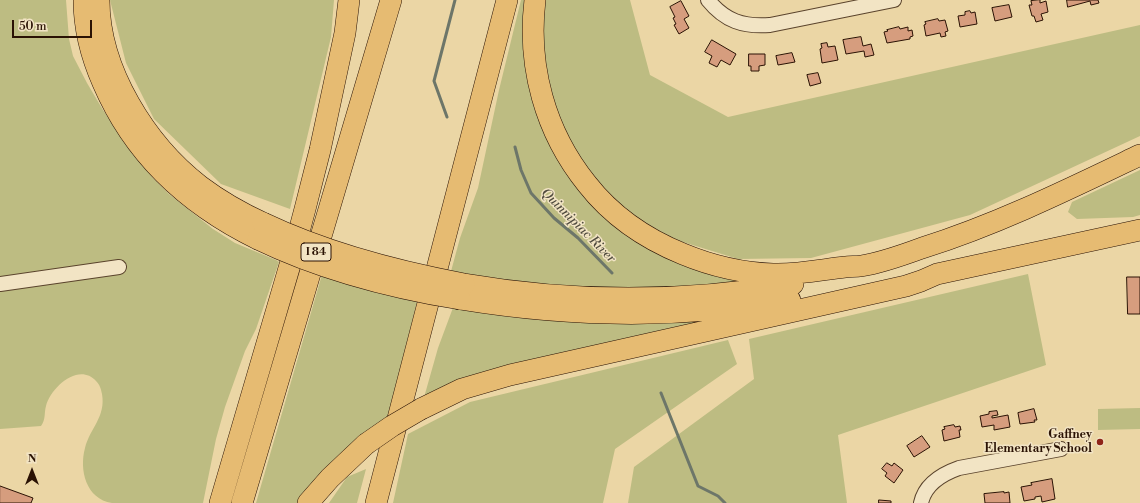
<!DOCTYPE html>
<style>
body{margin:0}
#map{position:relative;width:1140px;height:503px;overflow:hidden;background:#ebd6a5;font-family:"Libre Bodoni",serif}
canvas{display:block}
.north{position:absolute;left:12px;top:451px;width:40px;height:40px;-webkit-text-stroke:3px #f2e4c4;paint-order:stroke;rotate:0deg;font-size:11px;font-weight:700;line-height:16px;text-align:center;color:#2a1204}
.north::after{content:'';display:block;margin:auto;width:14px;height:18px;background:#2a1204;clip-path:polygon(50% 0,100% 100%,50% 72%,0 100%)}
.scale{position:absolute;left:12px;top:20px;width:80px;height:18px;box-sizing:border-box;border:2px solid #2a1204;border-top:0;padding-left:5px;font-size:12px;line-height:14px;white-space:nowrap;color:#2a1204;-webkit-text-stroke:3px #f2e4c4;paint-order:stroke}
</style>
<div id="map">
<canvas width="1140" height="503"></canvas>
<div class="north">N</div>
<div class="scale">50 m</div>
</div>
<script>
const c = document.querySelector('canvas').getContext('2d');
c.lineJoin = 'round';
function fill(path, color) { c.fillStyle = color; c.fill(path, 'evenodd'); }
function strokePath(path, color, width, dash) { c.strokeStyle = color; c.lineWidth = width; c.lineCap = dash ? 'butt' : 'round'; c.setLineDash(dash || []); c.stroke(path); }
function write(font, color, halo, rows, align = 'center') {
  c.font = font + ' "Libre Bodoni",serif'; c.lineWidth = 3; c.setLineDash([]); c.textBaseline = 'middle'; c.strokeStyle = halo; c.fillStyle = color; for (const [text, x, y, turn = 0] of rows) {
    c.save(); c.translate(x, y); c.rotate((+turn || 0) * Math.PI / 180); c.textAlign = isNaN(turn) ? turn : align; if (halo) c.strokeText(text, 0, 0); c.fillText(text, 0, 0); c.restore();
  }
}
fill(new Path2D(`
 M0,0h66l3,39 4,17 14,27 16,27 27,39 23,29 16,16 44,35 22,14 41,17 3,2 -23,67 -11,22 -20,56 -9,32 -13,64c-21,0 -42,0 -63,0 -9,0 -19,0 -28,0 -26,-4 -33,-33 -27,-55 5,-20 21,-31 17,-54 -1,-5 -2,-9 -6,-13 -17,-19 -45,6 -50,25 -2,7 0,13 -5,20l-41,3z
 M110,0h224l-3,37 -41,172 -69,-25 -67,-65 -28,-56z
 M521,0h8l-3,54 58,139 156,86v4l-41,5 -105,2 -144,-15 10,-37 18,-50 21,-98z
 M543,0h87l20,75 78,42 412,-92v111l-170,79 -159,43 -73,1 -65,-20 -60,-35 -43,-57 -14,-35 -10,-38 -5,-64z
 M1140,170v45l-7,2 -56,2 -9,-7 4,-10z
 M323,271l95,27 -31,124 -87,81h-44z
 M1028,274l18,91 -208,70 9,68h-219l6,-36 120,-88 -5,-40z
 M454,305l292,7 -323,89 15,-53z
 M728,340l9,24 -122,85 -12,54h-210l15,-69 62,-32z
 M1140,408v21l-42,1v-21z
 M366,469l-9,34h-28l18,-26z`), '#bdbc82');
strokePath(new Path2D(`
 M447,117l-13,-36 21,-81
 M515,147l6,23 10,23 23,25 24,20 34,35
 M661,393l37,93 20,10 7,7`), '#6d7669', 3);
const building = new Path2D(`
 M1040,0v3l6,-2 2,11 -7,2 2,6 -7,2 -2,-6h-2l-3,-11h3l-1,-4z
 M1067,0h31l1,3 -8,2 -1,-4 -22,6z
 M681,1l8,15 -5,3 5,9 -10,6 -5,-9 2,-1 -3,-6 2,-1 -5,-10z
 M1009,5l3,12 -17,4 -3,-13z
 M970,11l1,2 4,-1 2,12 -17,3 -2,-11 7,-1v-3z
 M938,19l1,2 6,-1 3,11 -3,1 1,4 -5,1 -1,-4 -14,3 -2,-11 2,-1 -1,-2z
 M899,27l1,2 8,-2v4l4,-1 1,6 -3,1v2l-23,4 -3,-11 4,-1 -1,-1z
 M861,37l2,9 8,-2 3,11 -9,2 -1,-6 -18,3 -3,-14z
 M712,40l24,14 -6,11 -9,-5 -4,7 -8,-4 3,-7 -7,-4z
 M827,43l1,4 7,-1 3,14 -16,3 -2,-14 2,-1 -1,-4z
 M792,53l3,9 -17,3 -2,-9z
 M749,54h16v11l-6,1v5h-8v-5h-2z
 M818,73l3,10 -11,3 -3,-11z
 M1127,277h13v37h-12z
 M1034,409l3,11h-3l1,2 -15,2 -2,-11z
 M997,411l1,4 -6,1v2l16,-3 2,12 -16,3v-5l-12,2 -2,-11 9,-2v-2z
 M954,425l1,2 5,-1 1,4h-2l1,7 -16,4 -2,-11 3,-1 -1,-2z
 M922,436l8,11 -16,10 -7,-11z
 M887,463l5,3 2,-3 9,7 -9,13 -9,-7 2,-3 -5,-4z
 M1052,479l3,20 -13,3 -1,-6 -6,1v2l-11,2 -3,-14 11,-2 -1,-2z
 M0,486l33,12 -2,5h-31z
 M1004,492v1l5,-1 1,11h-25l-1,-9z
 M879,500l12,1v2h-12z`);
fill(building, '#d69d7e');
strokePath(building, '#2a1204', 1);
const minor = new Path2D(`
 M708,0c17,21 35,27 62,25l124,-25
 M0,284l119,-17
 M921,503c4,-19 21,-29 38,-35l102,-19`);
const highway = new Path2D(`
 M84,0c0,29 7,56 19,83 31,72 85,122 155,156
 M99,0c0,70 47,144 101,186 20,15 41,27 63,37
 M535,0c-8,66 10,132 52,184 25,32 59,55 96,70 29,12 59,19 90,20 24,1 47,-4 72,-7 5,-1 10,0 16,-1 20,-3 42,-11 61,-18 76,-24 147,-59 218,-93
 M464,284c111,19 218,19 329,0
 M460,299c109,18 220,20 330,1
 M421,409l41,-20 48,-14 396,-89 15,-5 16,-7 203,-44
 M220,503l72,-245 13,-49 15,-59 25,-117 4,-33
 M242,503l149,-503
 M308,503l22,-25 36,-34
 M376,503l131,-503`);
strokePath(minor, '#5a432c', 16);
strokePath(highway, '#2a1204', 22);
strokePath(minor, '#f2e4c4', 14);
strokePath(highway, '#e6bb72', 21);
const highwayBridge = new Path2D(`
 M263,223c63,30 132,48 201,61
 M258,239c62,30 135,49 202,60
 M366,444l26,-18 29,-17`);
strokePath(highwayBridge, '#2a1204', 22, []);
strokePath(highwayBridge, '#e6bb72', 21);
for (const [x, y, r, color] of [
 [1100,442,4,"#8f2418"]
]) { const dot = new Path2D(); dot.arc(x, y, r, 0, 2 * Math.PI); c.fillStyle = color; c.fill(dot); strokePath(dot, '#f2e4c4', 1.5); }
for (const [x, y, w] of [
 [316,252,30]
]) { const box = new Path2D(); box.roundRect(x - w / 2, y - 9, w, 18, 3); c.fillStyle = '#f2e4c4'; c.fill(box); strokePath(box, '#2a1204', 1); }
write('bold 11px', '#2a1204', null, [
 ["I 84",316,252]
]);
write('bold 12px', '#2a1204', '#f2e4c4', [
 ["Gaffney",1092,435],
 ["Elementary School",1092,449]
], 'right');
write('italic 13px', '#514c3f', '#f2e4c4', [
 ["Quinnipiac River",578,226,45]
]);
</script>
